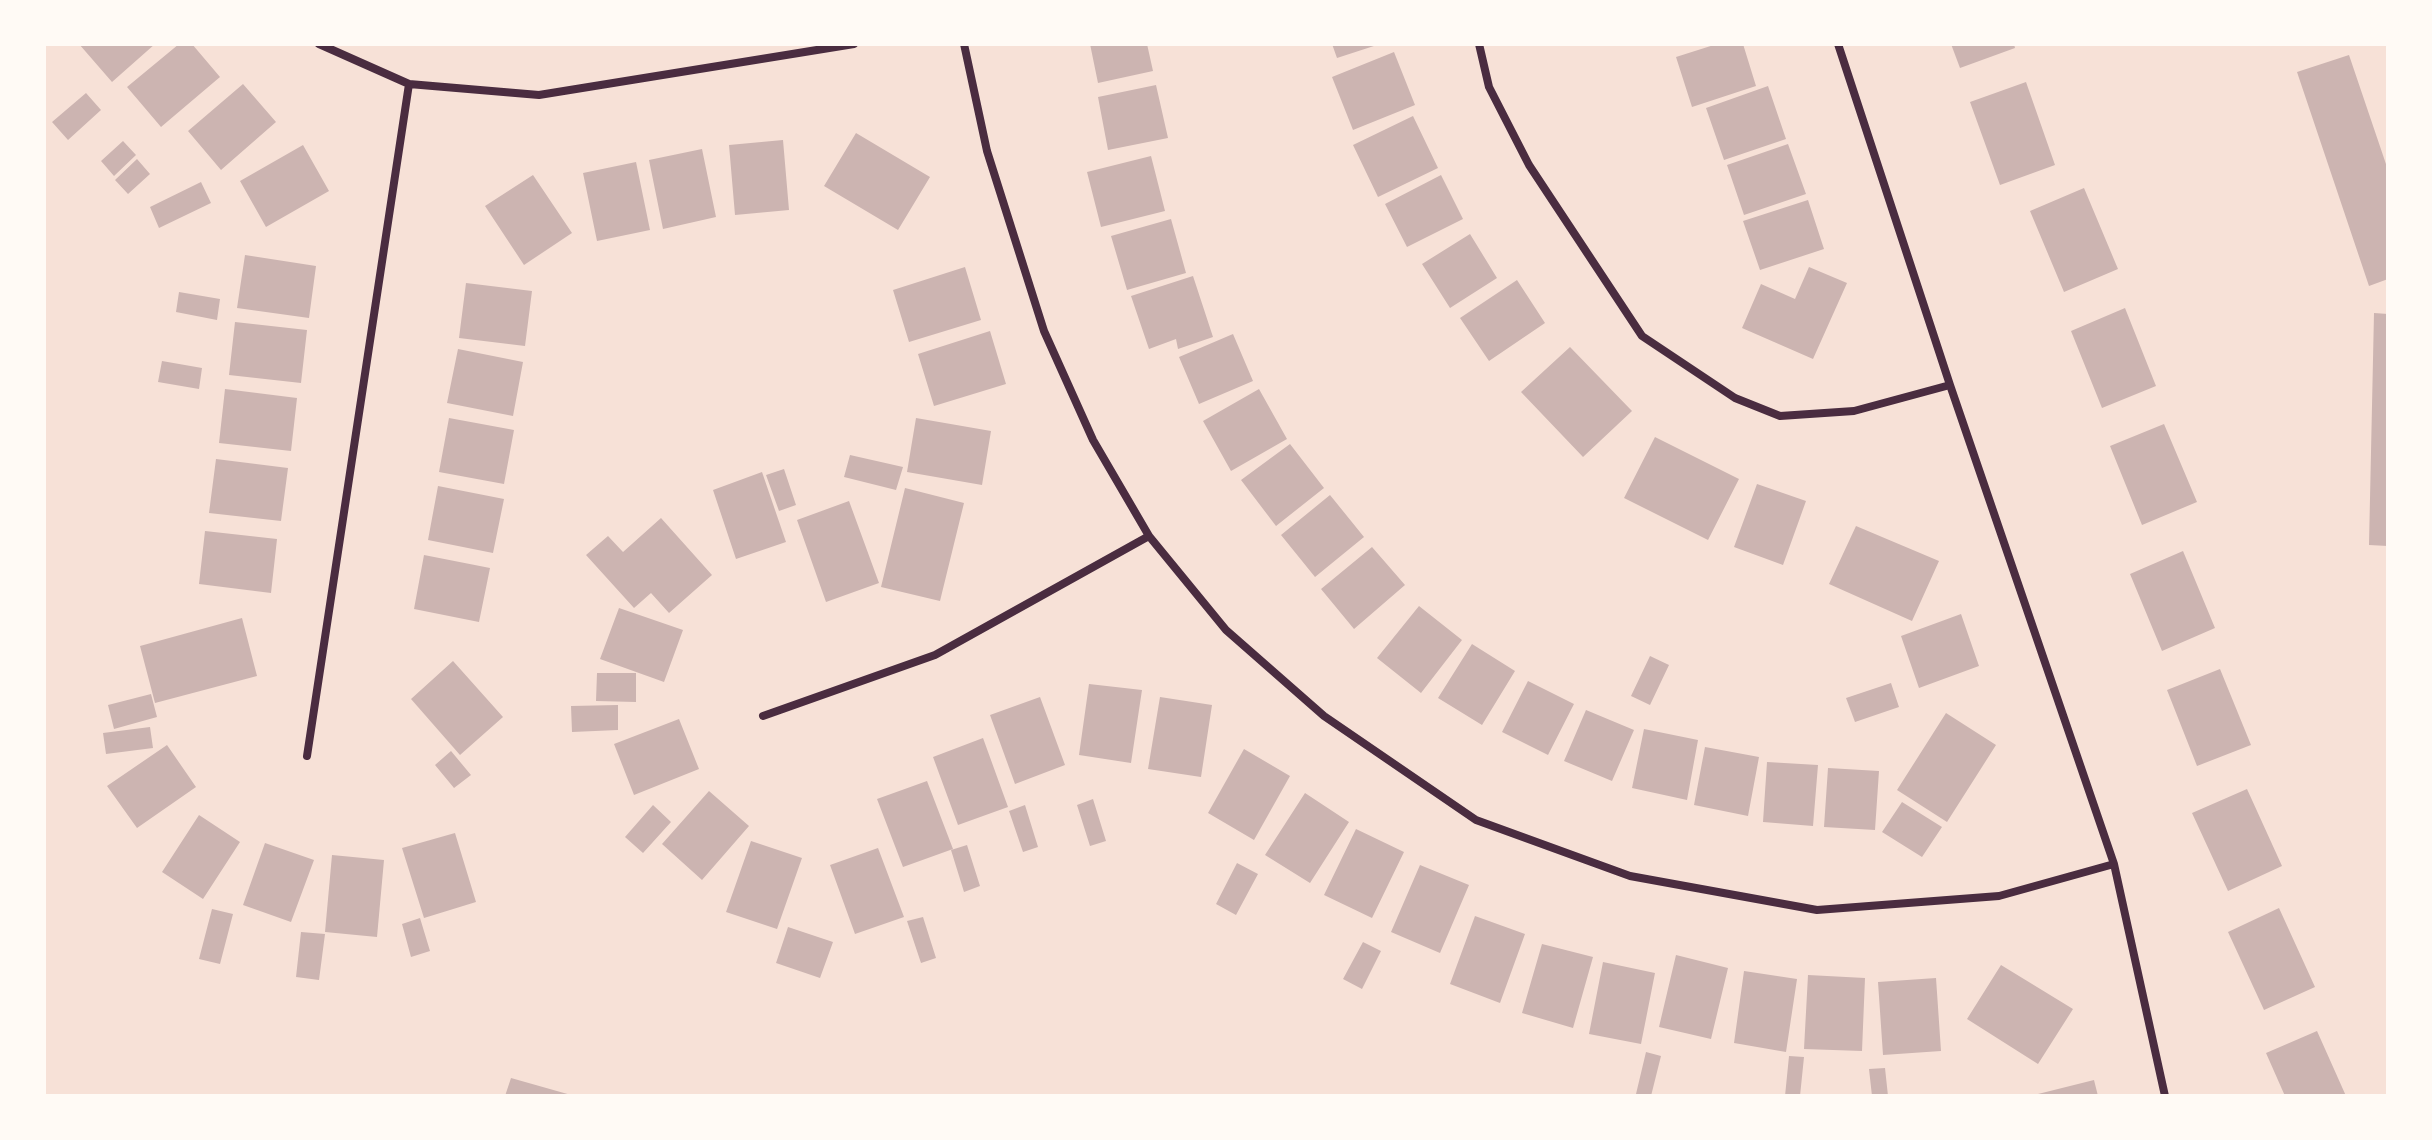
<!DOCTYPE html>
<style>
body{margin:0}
#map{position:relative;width:2432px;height:1140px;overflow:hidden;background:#f7e1d7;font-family:"Playfair Display",serif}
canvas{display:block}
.frame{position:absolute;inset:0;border:46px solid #fffaf5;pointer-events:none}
</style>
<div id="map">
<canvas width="2432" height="1140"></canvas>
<div class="frame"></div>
</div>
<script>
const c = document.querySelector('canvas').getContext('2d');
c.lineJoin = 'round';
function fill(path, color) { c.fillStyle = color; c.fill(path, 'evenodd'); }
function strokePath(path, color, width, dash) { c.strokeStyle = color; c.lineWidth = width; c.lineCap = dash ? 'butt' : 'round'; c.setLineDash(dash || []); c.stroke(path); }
fill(new Path2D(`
 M79,44h76l-43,38z
 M179,44h13l28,33 -59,50 -34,-40z
 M1090,44h57l6,27 -55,12z
 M1332,44h45v1l-40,13z
 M1717,44h26l13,42 -64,21 -16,-50z
 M1951,44h63l1,4 -55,20z
 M1394,52l21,53 -62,25 -21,-53z
 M2349,55l39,115v109l-19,7 -72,-214z
 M2026,82l29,83 -55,20 -30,-83z
 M243,84l33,38 -55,48 -33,-39z
 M1156,85l12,53 -60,12 -10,-53z
 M1768,86l18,53 -62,21 -18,-52z
 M86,93l15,17 -33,30 -16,-18z
 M1413,116l25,52 -60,29 -25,-52z
 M856,133l74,44 -32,53 -74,-44z
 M783,140l6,70 -54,5 -6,-70z
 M123,141l13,14 -22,21 -13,-15z
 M1788,144l18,50 -62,21 -17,-50z
 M303,145l26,46 -63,36 -26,-46z
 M702,149l14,68 -53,12 -14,-69z
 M1151,156l14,55 -64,16 -14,-55z
 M137,159l13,15 -22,20 -13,-14z
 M636,162l14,68 -53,11 -14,-68z
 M533,175l39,58 -48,32 -39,-59z
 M1441,175l22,44 -56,28 -22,-43z
 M201,182l10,21 -52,25 -9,-21z
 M2084,188l34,81 -54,23 -34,-81z
 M1808,200l16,49 -64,21 -17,-49z
 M1171,219l15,54 -59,17 -16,-54z
 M1470,234l27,44 -47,30 -28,-44z
 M245,255l71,11 -7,52 -72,-10z
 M965,267l16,53 -72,22 -16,-52z
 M1809,267l38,16 -34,76 -71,-31 19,-44 34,15z
 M1193,276l20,61 -35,12 -2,-10 -27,10 -18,-53z
 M1517,280l28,43 -56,38 -29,-43z
 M466,283l66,8 -7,55 -66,-8z
 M179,292l41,7 -3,21 -41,-8z
 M2125,308l31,78 -54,22 -31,-77z
 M2374,313l14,1v232l-19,-1z
 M235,322l72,8 -6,53 -72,-8z
 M990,331l16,53 -72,22 -16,-52z
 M1233,334l20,47 -54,23 -20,-47z
 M1570,347l62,64 -49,46 -62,-65z
 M458,349l65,13 -10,54 -66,-13z
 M162,361l40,7 -3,21 -41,-7z
 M225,389l72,9 -6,53 -72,-8z
 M1259,389l28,50 -56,32 -28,-50z
 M449,418l65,12 -10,54 -65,-12z
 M916,418l75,13 -9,54 -75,-13z
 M2164,424l33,78 -55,23 -32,-79z
 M1655,437l84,42 -31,61 -84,-42z
 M1290,444l34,44 -48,38 -35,-46z
 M850,455l53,12 -7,23 -52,-13z
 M216,459l72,9 -7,53 -72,-8z
 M784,469l12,36 -17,6 -13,-36z
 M762,472l24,70 -50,17 -23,-69z
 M1757,484l49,17 -23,64 -49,-18z
 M438,486l66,13 -11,54 -65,-13z
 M905,488l59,15 -24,98 -59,-14z
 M1330,495l34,42 -49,40 -34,-42z
 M849,501l30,82 -53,19 -29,-82z
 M661,518l51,57 -43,38 -18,-20 -17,15 -48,-53 22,-19 15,16z
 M1856,526l83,35 -27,60 -83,-37z
 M205,531l72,8 -6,54 -72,-9z
 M1372,547l33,38 -51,44 -33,-40z
 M2183,551l32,77 -53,23 -32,-77z
 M424,555l66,13 -11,54 -65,-13z
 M1419,606l43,34 -41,53 -44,-35z
 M619,608l64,22 -19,52 -64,-23z
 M1961,614l18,52 -60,22 -18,-52z
 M242,618l15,58 -102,27 -15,-57z
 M1472,644l43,27 -33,54 -44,-27z
 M1650,656l19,9 -19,40 -19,-9z
 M453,661l50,56 -43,38 -49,-56z
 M2220,669l31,76 -54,21 -30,-76z
 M597,673h39v29l-40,-1z
 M1528,681l46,23 -26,51 -46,-23z
 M1891,683l8,24 -44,15 -9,-24z
 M1089,684l53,6 -11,73 -52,-8z
 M151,694l6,23 -43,12 -6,-24z
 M1040,697l25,68 -50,19 -25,-69z
 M1160,697l52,8 -11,72 -53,-8z
 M618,705v25l-46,2 -1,-26z
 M1586,710l48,20 -22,51 -48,-20z
 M1946,713l50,32 -49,77 -50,-32z
 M679,719l20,50 -65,26 -20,-51z
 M150,727l3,21 -47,6 -3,-21z
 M1644,729l54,11 -11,60 -55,-12z
 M983,738l25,69 -50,18 -25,-68z
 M167,745l29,42 -59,41 -30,-42z
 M1705,747l54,10 -11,59 -54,-11z
 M1244,749l46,27 -36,64 -46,-27z
 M451,751l20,24 -17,13 -19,-23z
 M1767,762l51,3 -5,61 -50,-4z
 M1828,768l51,3 -4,59 -51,-3z
 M927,781l26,68 -50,18 -26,-68z
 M2247,789l35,77 -54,25 -36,-78z
 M709,791l40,35 -47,54 -40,-36z
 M1305,793l44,29 -39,61 -45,-28z
 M1093,799l13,42 -16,5 -13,-41z
 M1902,802l40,25 -20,30 -40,-25z
 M653,805l18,17 -28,31 -18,-16z
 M1025,805l13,42 -15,5 -14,-41z
 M199,815l41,27 -37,57 -41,-27z
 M1356,829l48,23 -32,66 -48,-23z
 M455,833l21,69 -52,16 -22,-70z
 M751,841l51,17 -25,71 -51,-17z
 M265,843l49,17 -23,62 -48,-17z
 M967,845l13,41 -16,6 -13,-42z
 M878,848l26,69 -49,17 -25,-69z
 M332,855l52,5 -7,77 -52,-5z
 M1237,863l21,11 -22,41 -20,-11z
 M1420,865l49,20 -29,68 -49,-21z
 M2279,908l36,79 -51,23 -36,-78z
 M212,909l21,5 -13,50 -21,-5z
 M1475,916l50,18 -25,69 -50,-19z
 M923,917l13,41 -15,5 -14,-42z
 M420,918l10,33 -19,6 -9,-33z
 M788,927l45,15 -13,36 -44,-15z
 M301,932l24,2 -6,46 -23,-3z
 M1363,942l18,9 -19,38 -19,-10z
 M1542,944l51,13 -20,71 -51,-15z
 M1676,955l52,13 -17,71 -52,-12z
 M1603,962l52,11 -14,71 -52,-10z
 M2001,965l72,44 -35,55 -71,-45z
 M1744,971l53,8 -11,73 -52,-9z
 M1808,975l57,3 -3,73 -58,-2z
 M1936,978l5,73 -58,4 -5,-73z
 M2317,1031l29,65h-61l-19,-43z
 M1646,1052l15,4 -10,40 -15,-2z
 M1789,1056l15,1 -4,39h-15z
 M1885,1068l3,28h-16l-3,-27z
 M511,1078l60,17v1h-66z
 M2094,1080l4,16h-64v-1z`), '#ccb4b1');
strokePath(new Path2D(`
 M319,44l90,40 130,11 315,-51
 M964,44l23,107 57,180 49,109 56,96 77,94 98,86 152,104 154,56 187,34 182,-14 115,-32
 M1479,44l10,43 40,78 113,171 93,62 45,18 74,-5 96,-26
 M1838,44l112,341 164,479 51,232
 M763,716l172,-61 214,-119
 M307,756l102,-672`), '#4a2c40', 8);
</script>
